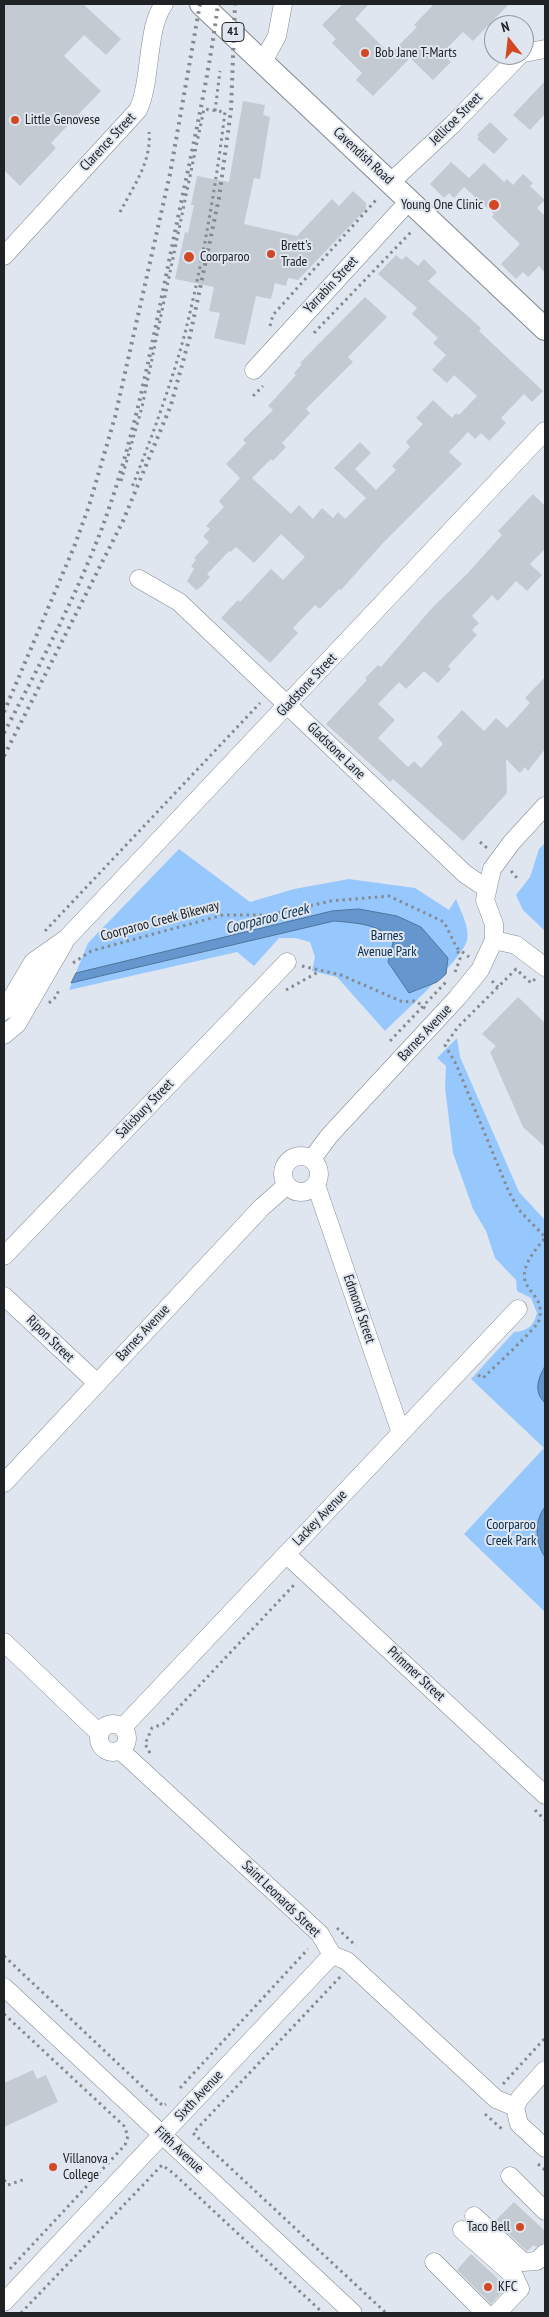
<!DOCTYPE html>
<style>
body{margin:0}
#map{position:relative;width:549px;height:2317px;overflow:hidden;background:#dfe6ef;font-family:"PT Sans Narrow",sans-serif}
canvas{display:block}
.frame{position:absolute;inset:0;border:5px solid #202325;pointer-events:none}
.north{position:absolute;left:484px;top:15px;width:50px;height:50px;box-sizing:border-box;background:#dfe6ef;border:1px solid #93989e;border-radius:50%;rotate:344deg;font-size:14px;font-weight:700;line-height:20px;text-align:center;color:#202325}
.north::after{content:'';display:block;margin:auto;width:18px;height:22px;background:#d24825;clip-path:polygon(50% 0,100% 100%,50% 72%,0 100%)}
</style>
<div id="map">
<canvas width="549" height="2317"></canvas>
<div class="frame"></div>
<div class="north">N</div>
</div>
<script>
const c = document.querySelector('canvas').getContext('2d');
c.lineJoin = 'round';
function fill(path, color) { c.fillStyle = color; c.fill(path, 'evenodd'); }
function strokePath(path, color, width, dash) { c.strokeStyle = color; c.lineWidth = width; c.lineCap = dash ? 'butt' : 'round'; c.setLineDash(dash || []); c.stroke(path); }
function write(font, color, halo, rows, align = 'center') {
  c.font = font + ' "PT Sans Narrow",sans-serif'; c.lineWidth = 4; c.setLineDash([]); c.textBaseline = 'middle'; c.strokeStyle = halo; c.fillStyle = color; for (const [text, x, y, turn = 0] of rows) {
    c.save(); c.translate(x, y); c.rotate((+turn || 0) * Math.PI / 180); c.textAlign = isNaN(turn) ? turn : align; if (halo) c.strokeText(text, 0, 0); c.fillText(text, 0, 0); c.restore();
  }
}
fill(new Path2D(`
 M545,843v88l-22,-21 -7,-15 14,-18 9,-28z
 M179,849l71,53 44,-13 55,-10 66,9 34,22 7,-11c4,11 14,28 11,41 -4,19 -66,75 -82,91l-48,-54 -25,-6 3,-14 -5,-15 -15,-4h-16l-25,28 -17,-14 -168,38 19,-47z
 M457,1038l3,19 59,135 26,28v392l-81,-78 80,-86 -73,-69 43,-47c13,-1 20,-6 23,-19l-6,-15 -14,-7 -1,-11 -21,-22 -9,-27 -13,-22 -20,-56 -8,-66 1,-21 -9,-8z`), '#97c8fd');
const water = new Path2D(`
 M359,909l38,7 24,11 27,31 -2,16 -9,8 -28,11 -21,-31 5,-19c-10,-20 -40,-20 -59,-22l-263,62 5,-10 256,-62z
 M545,1366v37c-12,-12 -7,-24 0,-37z
 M545,1507v50c-10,-14 -11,-37 0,-50z`);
fill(water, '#6597ce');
strokePath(water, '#50749b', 1);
fill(new Path2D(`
 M4,4h79l38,35 -15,16 -22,-20 -20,21 37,35 -50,52 5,5 -36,38 -16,-16z
 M343,4h26l-14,15 35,35 27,-27 -3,-2 20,-21h75l-36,37 -10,-9 -21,21 9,9 -18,18 -23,-22 -37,38 -17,-16 6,-7 -30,-30 4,-4 -14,-14z
 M545,81v33l-15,16 -17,-15z
 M243,101l22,4 -2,10 7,2 -10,62 -6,-1 -10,46 53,12 35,-37 7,7 14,-15 13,12v6l-68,71 -10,-2 -2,8 -11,-3 -4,16 -15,-3 -11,49 -31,-7 6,-25 -11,-2 5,-24 -39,-8 10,-47 3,1 6,-28h-3l6,-29 32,6z
 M490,122l18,17 -14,15 -17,-15 2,-2 -2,-2z
 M451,162l18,16 15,-15 20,19 3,-3 6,6 10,-11 10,9 -3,3 15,14 -8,8 8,8v57l-6,-7 -11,11 -5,-5 -7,7 -15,-15 19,-20 -28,-27 2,-3 -30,-27 -10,11 -5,-5 -5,5 -14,-14z
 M396,255l6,5 4,-4 12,10 6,-7 13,13 -9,9 53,47 -2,3 64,60 -11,11 -8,-8 -23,24 5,5 -17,18 -8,-8 -6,6 -7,-7 -19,20 13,12 -80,80 -41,46 -2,-1 -19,20 -5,-4 -22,23 5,5 -28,30 -49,-45 17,-18 2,2 31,-33 12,11 22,-23 -24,-23 -27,29 -18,-16 -5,5 -2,-1 -22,23 3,3 -9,10 -5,3 -9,-9 7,-12 -3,-3 5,-6 -2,-2 15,-16 -6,-6 7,-7 -4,-3 18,-19 -5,-6 21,-23 -14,-14 20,-21 -3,-3 30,-30 -5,-4 28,-31 -2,-2 8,-9 -2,-1 65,-66 22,20 -39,40 5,5 -47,47 4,4 -28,30 4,4 -13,14 -2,-2 -19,19 39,36 8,-9 14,14 9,-11 11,10 5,-6 7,7 21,-21 -32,-30 26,-26 11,11 -16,16 21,21 20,-20 -4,-4 18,-19 -4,-5 17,-18 -7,-6 17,-18 19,18 4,-5 3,2 18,-19 -23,-21 -7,8 -15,-13 14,-15 -13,-12 5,-5 -26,-24 5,-6 -39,-34z
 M533,494l12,12v43l-15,15 12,11 -15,16 -11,-10 -18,20 -6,-6 -20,21 7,7 -7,7 5,5 -29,31 3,3 -13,14 -14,-12 -18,18 -7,-7 -21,22 17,16 -17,18 30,29 6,-6 7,7 22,-24 -6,-7 25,-27 22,21 12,-13 11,10 23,-25 -5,-5 20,-21v72l-17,22 -3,-4 -5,6 -14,-14 1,34 -44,48 -70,-62 -3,3 -64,-58 41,-44 -2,-2 13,-13 3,2 51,-59 36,-35 34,-38 -4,-4z
 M518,997l27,26v124l-22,-20 -33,-75 6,-6 -14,-12z
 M33,2070l4,9 9,-4 12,27 -54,25v-44z
 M514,2202l31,29v12l-9,4 -2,-2 -7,6 -32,-30z
 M471,2254l36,33 -16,17 -34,-34z`), '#c3cad2');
const minor = new Path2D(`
 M524,53l21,-4
 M263,62l14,-26 6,-32
 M391,182l61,-57 68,-70
 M4,256l134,-146c14,-30 8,-82 26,-106
 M254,370l155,-169
 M139,579l40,23 286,272 21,14
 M494,940l22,5 29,22
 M4,1011l29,-49 34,-24 478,-507
 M4,1035l13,-11 47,-81
 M283 1174a18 18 0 1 1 36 0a18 18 0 1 1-36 0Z
 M312,1159l17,-23 128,-138 23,-28 14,-30v-16l-9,-24 7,-31 20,-27 33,-36
 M316,1185l85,248
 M4,1256l283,-294
 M4,1296l92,86
 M4,1483l258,-276 24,-21
 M286,1554l259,241
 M4,1642l96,92
 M99 1738a14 14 0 1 1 28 0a14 14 0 1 1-28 0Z
 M123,1727l395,-418
 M120,1750l200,184 12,21 15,6 149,138 19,8
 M4,1987l349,326
 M515,2107l4,17 26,24
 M515,2107l5,-9 25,-28
 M510,2176l35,35
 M474,2216l49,46 14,-1 8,-8
 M462,2230l52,46 6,13 -23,24
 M434,2262l51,51
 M4,2302l328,-347`);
const major = new Path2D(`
 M201,4l344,325`);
strokePath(minor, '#838a91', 19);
strokePath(major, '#838a91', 24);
strokePath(new Path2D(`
 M215,111l5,-40
 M120,212c13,-25 32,-51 29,-80
 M270,326l3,-11 103,-115
 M314,333l97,-101
 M253,396l10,-10
 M121,481l21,-74 62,-298 21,3c-9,74 -22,149 -40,221 -14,52 -33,104 -53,154
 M480,842l7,6
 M511,871l6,7
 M45,931l215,-228
 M73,963l18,-12 132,-36h46l62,-14 58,-5 55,26 13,26 12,9
 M302,966l39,9 62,27 13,-1 10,8
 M455,972l5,-13 -3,-10
 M535,979l-4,4 -15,-14 -58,58 -13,18 11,19 53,128 10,18 26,27
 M492,981l6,6
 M286,990l34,-19
 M49,1003l8,-7 2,-8
 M390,1041l56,-59
 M478,1375l5,3c9,-9 55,-51 56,-58 10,-35 -42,-27 6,-82
 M150,1753l-5,-9 7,-16 11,-4 131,-139 1,1
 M535,1810l10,10
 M337,1928l19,18
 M4,1956l159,150 3,-2
 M340,1977l-147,156 193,180
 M4,2014l120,112 4,10 -3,9 -117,126
 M503,2084l42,-46
 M180,2088l128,-139
 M485,2114l18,16
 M538,2164l7,6
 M4,2180l4,5 17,-6
 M21,2313l141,-148 11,8 150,140`), '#858a8f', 3, [2.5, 4]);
strokePath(minor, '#fff', 18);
strokePath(major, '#fff', 22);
strokePath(new Path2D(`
 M4,712l70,-165 15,-41 26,-89 55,-243 30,-170
 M4,733c35,-67 71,-134 98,-205 34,-92 51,-190 71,-286 16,-79 35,-158 45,-238
 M4,756l119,-235 48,-116 19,-69 29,-138 12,-88 4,-106`), '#84898f', 4, [2.5, 5]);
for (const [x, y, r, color] of [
 [365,53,5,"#d24825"],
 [15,120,5,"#d24825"],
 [494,205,6,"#d24825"],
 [271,254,5,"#d24825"],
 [189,257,6,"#d24825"],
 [53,2167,5,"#d24825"],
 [520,2227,5,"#d24825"],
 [488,2287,5,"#d24825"]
]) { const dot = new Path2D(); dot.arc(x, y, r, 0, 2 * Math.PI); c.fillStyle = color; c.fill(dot); strokePath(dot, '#dfe6ef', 2); }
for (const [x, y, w] of [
 [233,32,22]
]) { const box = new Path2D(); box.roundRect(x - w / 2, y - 9.5, w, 19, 4); c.fillStyle = '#dfe6ef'; c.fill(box); strokePath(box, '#202325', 1); }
write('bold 12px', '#202325', null, [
 ["41",233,32]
]);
write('14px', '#202325', '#dfe6ef', [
 ["Bob Jane T-Marts",375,53],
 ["Little Genovese",25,120],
 ["Young One Clinic",483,205,"right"],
 ["Brett's",281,246],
 ["Trade",281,262],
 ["Coorparoo",200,257],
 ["Villanova",63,2159],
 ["College",63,2175],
 ["Taco Bell",510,2227,"right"],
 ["KFC",498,2287]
], 'left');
write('14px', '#202325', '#dfe6ef', [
 ["Jellicoe Street",456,119,-45],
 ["Clarence Street",108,142,-47],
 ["Cavendish Road",363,156,43],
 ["Yarrabin Street",331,285,-47],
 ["Gladstone Street",307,685,-47],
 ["Gladstone Lane",336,751,44],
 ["Coorparoo Creek Bikeway",160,921,-15],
 ["Barnes Avenue",425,1033,-47],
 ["Salisbury Street",145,1109,-46],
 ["Edmond Street",359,1309,71],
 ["Barnes Avenue",143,1333,-47],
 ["Ripon Street",50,1339,44],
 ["Lackey Avenue",320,1518,-46],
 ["Primmer Street",416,1674,43],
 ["Saint Leonards Street",281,1899,44],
 ["Sixth Avenue",199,2096,-47],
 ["Fifth Avenue",179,2150,43]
]);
write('14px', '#052a4e', '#dfe6ef', [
 ["Barnes",387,936],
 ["Avenue Park",387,952],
 ["Coorparoo",511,1525],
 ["Creek Park",511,1541]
]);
write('italic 15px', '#082d51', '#dfe6ef', [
 ["Coorparoo Creek",267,919,-14]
]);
</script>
